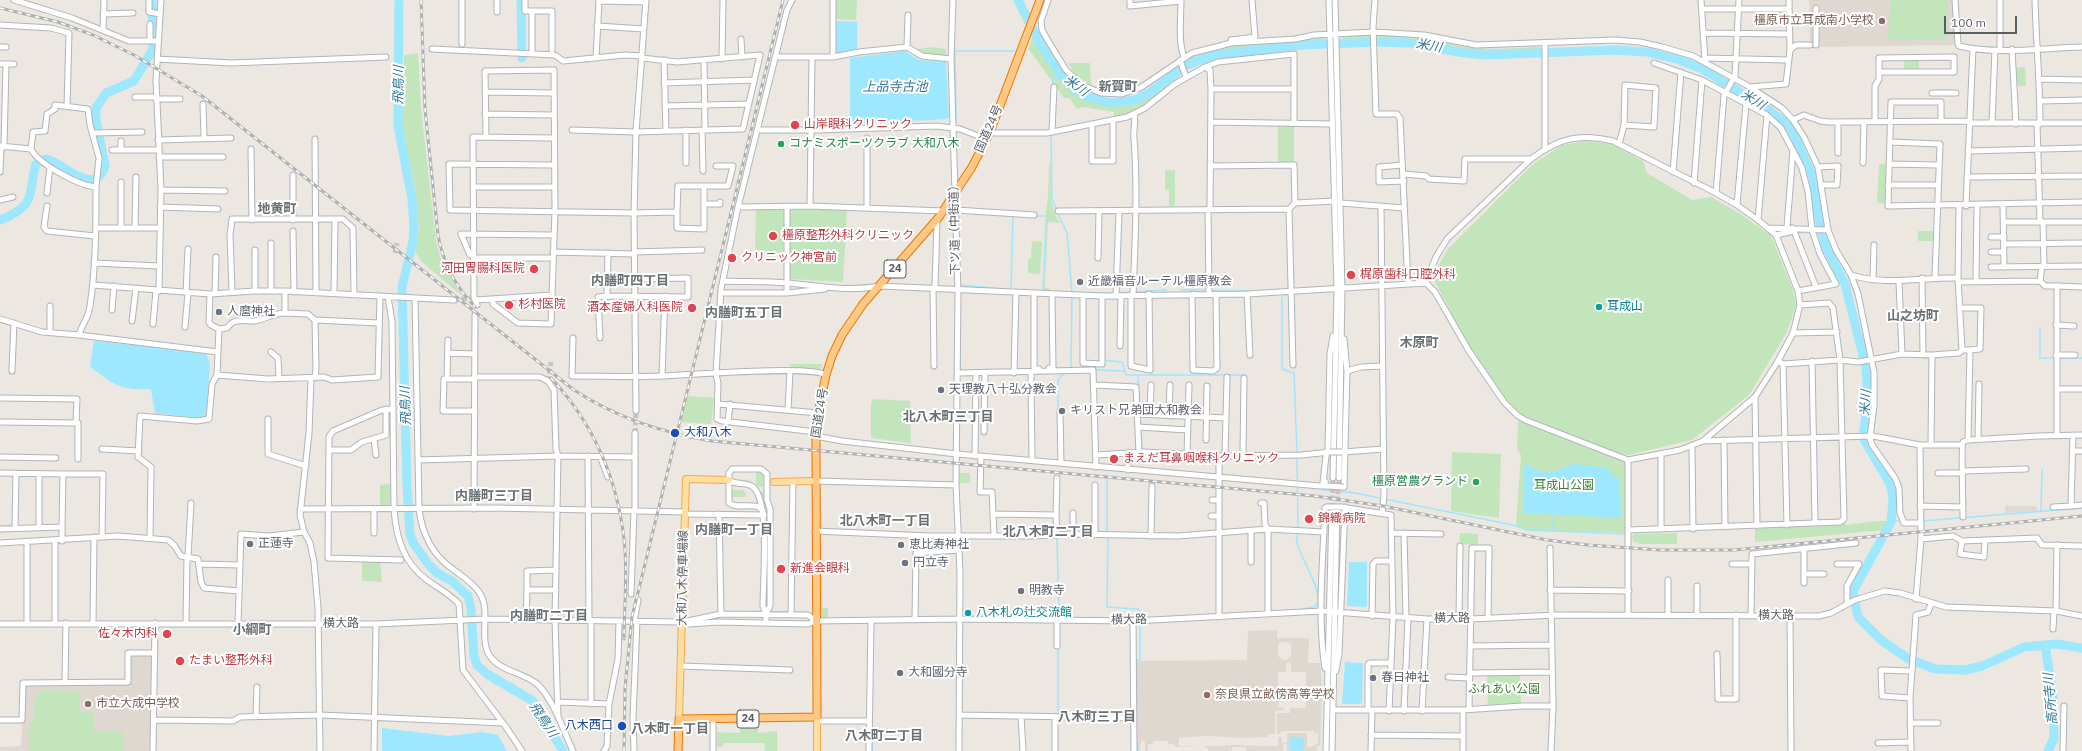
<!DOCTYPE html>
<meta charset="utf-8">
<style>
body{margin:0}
#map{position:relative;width:2082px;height:751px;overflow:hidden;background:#ece7e0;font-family:"IBM Plex Sans",sans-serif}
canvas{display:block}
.scale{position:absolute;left:1944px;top:16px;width:73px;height:18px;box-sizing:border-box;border:2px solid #595e61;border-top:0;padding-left:5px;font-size:12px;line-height:14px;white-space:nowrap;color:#595e61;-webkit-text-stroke:3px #fff;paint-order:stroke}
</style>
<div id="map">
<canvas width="2082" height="751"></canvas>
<div class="scale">100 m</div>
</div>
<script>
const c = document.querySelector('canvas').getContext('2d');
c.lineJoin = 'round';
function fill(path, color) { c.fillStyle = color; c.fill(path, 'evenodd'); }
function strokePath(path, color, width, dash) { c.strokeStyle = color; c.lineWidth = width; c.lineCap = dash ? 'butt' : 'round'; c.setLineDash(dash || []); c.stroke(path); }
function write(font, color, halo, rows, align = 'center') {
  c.font = font + ' "IBM Plex Sans","Noto Sans JP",sans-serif'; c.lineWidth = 4; c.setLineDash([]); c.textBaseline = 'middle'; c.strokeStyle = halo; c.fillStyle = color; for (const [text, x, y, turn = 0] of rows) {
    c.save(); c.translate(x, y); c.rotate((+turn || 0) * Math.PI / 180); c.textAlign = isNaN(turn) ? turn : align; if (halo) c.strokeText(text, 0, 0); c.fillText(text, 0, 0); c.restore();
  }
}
fill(new Path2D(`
 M2005,506h32v5l-32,2z`), '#ddd9d4');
fill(new Path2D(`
 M1809,0h144l1,45 -141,2 -3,-5z
 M1277,630v8h32l-1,25h12l2,21 -2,62h-3v5h-13v-14h-14v14h-3v-7h-4v7h-37v-4h-11l-3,1v3l-3,-3v3h-21v-3h-3v-2l29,-1 44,1v-9h4v6h5v-10h20v15l11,-4v-11h-4v-2h-33l-1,3h-3v-21h13v-5h15l1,-2v-34h-15v-9h-5v9h-8v35h5v2l4,1 -12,1v23h-7v3l-23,1 -39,-2 -27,2v8l21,1h-25l-2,-3h-5v-3h-15v3h-5v7h-3v-9l-4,-2 -1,11h-4l-1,-90 112,-1 1,-29zM1281,642h6l4,3v11l-4,4h-5l-4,-4v-11z
 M132,655h18l3,4 -2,92h-151v-4l21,-1 3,-59 3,-3h103v-26z`), '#ded8d0');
fill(new Path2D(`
 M835,0h22l-1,20 -21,-1z
 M1890,0h58v40l-60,-1z
 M1372,35v4l-30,1 1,-4z
 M1377,35l33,1 56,11 30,2 43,-2 2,2 -71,2 -60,-12 -33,1z
 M1033,36c17,33 42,68 82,68 5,0 11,1 16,0 19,-6 31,-22 48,-31l1,3c-19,18 -40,35 -66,42v-6l-31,-5 -6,2 -7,-11h-6l-36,-50z
 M1325,37v4l-51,3 -59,7 -29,12v-5c40,-19 94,-16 139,-21z
 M931,47l15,2v7l-27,-3 -1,-4z
 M418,53l3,56 15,132 5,19 21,36 -40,-34 -7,-10 4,-23 -4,-40 -13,-63 2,-71z
 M1904,60h15v10h-15z
 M1068,63h22l1,22 -14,-9z
 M2025,67l1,19h-9l-1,-18z
 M1278,125h16v37h-16z
 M1586,141l25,3 32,17 4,12 45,27 19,-3 31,18 29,21 22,54 3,16 -9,26 -38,63 -57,45 -64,15 -41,-11 -64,-29 -18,-16 -31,-43 -39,-74 2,-14 11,-19 85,-85 29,-19z
 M1879,164h9l-1,37 -3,3 -7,-1z
 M1049,165h2c0,20 -3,41 9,58l-12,-1 -3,66h4v2h-5l3,-68 -2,-6 3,-18z
 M1165,170h10v35l-6,2v-17h-4z
 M785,206l-2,47 -28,-1 1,-45z
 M792,210h55l-4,72 -52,-3 -2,-3v-64z
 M1918,231h17l-1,8 -2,2h-14z
 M1032,241l10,1 -2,32 -12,-1v-14h3z
 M790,364h32l-1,6h-30z
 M687,396l27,2 -3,26 -30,-2z
 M873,399l37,2 1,42 -40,-5v-35z
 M1518,420l70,28 31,10 7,6 1,69 -100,-3 -11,-5 5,-70 -4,-5z
 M1452,452l49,2 -2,64 -48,-7z
 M756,471l7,1v15l-7,-1z
 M958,473h12v10h-12z
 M391,484l1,23h-12v-22z
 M732,490h12l2,4 -1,3h-13z
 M759,492h5l4,17v19h-3v-19z
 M1877,521h11l-4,9 -129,12v-15l91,-4v2z
 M1460,533l18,1v11l-18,-1z
 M1677,533v11h-37l-7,-3 -1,-5 3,-2z
 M362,561h18l2,21 -20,-1z
 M820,608h8v12l-8,-2z
 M1487,674h33l1,31 -33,1z
 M41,690l39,1v21h13l1,20h29v19h-94v-28h5l1,-25z
 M740,727l18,1v5l19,-2v20h-12l-1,-8h-41l-1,4h-5v-15l23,1z`), '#c3e5bb');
fill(new Path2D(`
 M835,21l22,1v28l-22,6z
 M905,51l14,9 27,2 3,55 -2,2 -97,5v-66z
 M94,341l112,11 4,12 -4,53 -7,1 -44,-5 -4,-24c-31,2 -37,-5 -61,-22z
 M1574,464l33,4 7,9 6,1 1,40 -97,-5v-47l4,-1c22,15 24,5 46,-1z
 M1349,562h18v43l-2,2 -18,-1z
 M1345,662l18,1 -1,40 -3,1h-17z
 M382,728l67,8 33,-4 16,3 9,16h-125z
 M1290,737h14v14h-14z`), '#9de7ff');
strokePath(new Path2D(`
 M1052,88l2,-16 3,-3
 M956,120l-1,-69h60
 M1051,134l1,64 5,14 10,21 5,59
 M975,213l12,1
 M1035,216h10
 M959,285l55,5
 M1011,289l2,-75
 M1181,290h23
 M1043,291l3,-71
 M1213,291h38
 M1094,293h20
 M1118,293l48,-3
 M1282,297v72l12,4 3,80
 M2040,328v30h14
 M960,355v15h7
 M2058,358h24
 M1103,360l19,2 4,13h119
 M1071,368l1,-72
 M1094,372l2,-2 28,1
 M1138,376l2,36
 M1058,410v-30l6,-7
 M1140,416l1,10
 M1141,430l1,20
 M1142,455v9
 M1297,457l1,72
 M1107,480v52
 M1323,490l32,3 158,32 14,5 98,4
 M2041,511l1,-41
 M1553,516v15
 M1891,521h10
 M1922,521l160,-13
 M1298,533c-1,3 -2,6 -1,9 2,14 29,53 19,64l-17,4
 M1108,536l-1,71 31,2 2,2v7
 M1057,538l2,81
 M1058,647v68
 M1137,725v-65h3v-37
 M1137,737l1,14
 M872,751v-31`), '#9de7ff', 1.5);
strokePath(new Path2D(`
 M399,0l-1,126 14,73 2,28 -1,15 -11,45 5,198 3,49 4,10 15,21 8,8 15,8 16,15 3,13 3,47 3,9 10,9 46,27 30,50
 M521,0l1,58
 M1018,0l22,43 22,34 11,11 12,8 26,7 24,-3 14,-7 38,-28 26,-10 90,-10 74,-3 34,1 47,9 26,3 132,-5 31,2 33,8 20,8 60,36 26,19 8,12 19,42 5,38 8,32 19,37 21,84 2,30 -5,40 26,44 3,9 1,11 -2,20 -38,69 5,26 23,23 26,18 28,11 30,1 17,-4 42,-19 33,-3 25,4
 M0,220c9,-3 24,-11 28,-20 5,-9 4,-25 8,-36l10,-5c18,4 49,40 59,7l-9,-46v-12l10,-15 28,-12 19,-32 -1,-49
 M2045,645l8,51 1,42 -6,13`), '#9de7ff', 9);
strokePath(new Path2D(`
 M395,253l2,-10
 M454,300l17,-2
 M548,381l3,-19
 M635,433l1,-22
 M1332,508l1,-30
 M1337,509l2,-31`), '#c7c5c0', 5, [5, 2.5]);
const minor = new Path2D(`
 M14,0l58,18 57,23h29
 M149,0v12l11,2
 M497,0v12
 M525,0v11h27v39
 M792,0l-5,10 -49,197 -17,82 -5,85 2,9 -1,36 5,2 94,11
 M833,0v57
 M953,0l-2,59 7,234 -2,192 4,88 -1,178
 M1048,0l-7,21 1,9 5,9 19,31 16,15 19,8 21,1 18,-6 52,-35 24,-6 15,-4 64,-4 19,-4 60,-3 50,3 52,10 139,-5 25,2 22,5 31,9 57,31 32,21 11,12 11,17 14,30 10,63 8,20 15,25 7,19 16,78v34l-4,32 2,7 23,33 4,10 1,25 4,10h16
 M1130,0v6l51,-5
 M1181,0c0,18 -3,42 3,57
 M1329,0l8,290 -4,188
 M1335,0l7,289 -3,189
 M1375,0l-2,27 3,87h21l3,4 8,166
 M1701,0l4,61
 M1955,0l3,44
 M2035,0c1,41 5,82 5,124
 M1816,8v37
 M1703,9h86
 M532,11v39
 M103,14l30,-1
 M150,24v17
 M0,25l51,3 18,5 -2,73
 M597,26l47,3
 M103,30l1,-30
 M1704,33l86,1
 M741,39l1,18
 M1231,40l24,-3 -3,-37
 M1545,43v105
 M462,44v-44
 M1959,46c39,9 83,2 123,1
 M0,47h6
 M907,47l1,-32
 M432,49l123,6 8,6 62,-6 17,1
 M2012,49l4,75
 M1790,50l6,-5h14
 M2000,50v-50
 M776,57h57l26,-5 48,-5 15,9 29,3
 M596,58l3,-57 47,1
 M1705,58l83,2
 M157,59l74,4 155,-6
 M722,59l1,-59
 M664,60l2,71
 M704,60l1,70
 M1180,60l6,17
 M1654,63l48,17 65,35 14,13 21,40 6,24 4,38 8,24 16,30 -38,7
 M0,64h14
 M1205,67l13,-5 76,-8v35
 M2039,79l43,1
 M664,83l90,-3
 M1750,87l36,-3 4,-34 -1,-50
 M1211,89h83v33
 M485,92l69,1
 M1932,93h24
 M135,97h21
 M156,99h24
 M2041,101l41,-1
 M203,104l1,34
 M665,106l83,-2
 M485,114l68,1
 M1793,120l11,-5 16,6 9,1 140,-1
 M1875,121v-35l4,-7v-21l75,-1v15h-75
 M1941,121v-19h-50l-3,104 194,-4
 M1211,122l121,2
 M1838,122v31
 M1969,123h113
 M1992,123l3,-73
 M2037,124l3,98
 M1092,125v36h21v-40
 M572,130l64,2 107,-3 17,-74 -83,7 -35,-4
 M702,130l1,41
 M759,130h58l120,-4 23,3 26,10
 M1052,131l2,-44
 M990,132l5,1h52l80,-16 18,-9 30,-24 30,-17 5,3 1,19 -1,119
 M93,133l49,-1
 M486,137l-1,-66 69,-1 1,141 -4,113 -33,-1 -25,-19v-4
 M867,138v70
 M315,139l1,153
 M158,140l73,-2
 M1890,142l50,2 -5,133
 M1619,144l5,-19 1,-40 31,3 -2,39 -30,-2
 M0,146l31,3c7,15 49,37 65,38 0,39 0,80 -6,119 -1,11 -8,18 -11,29
 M4,147l2,-83
 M31,149l2,-17 12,-1 2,-17 8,-5v-4l33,4 2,16 9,33 -3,29
 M251,149l1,71
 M112,150h47
 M121,150v-9
 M1968,151l114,-3
 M159,157h64
 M686,163v-33
 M1863,163l1,-41
 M1889,164l49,1
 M553,165l-104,-1 1,46 184,3 43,-1 1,-26h26v43l-27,-1v-16
 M1402,165l-23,2v15l25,-1
 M1210,166l84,-1 1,38 -6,6
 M1818,167l20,-1 -1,19h-15
 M0,172l1,-25
 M1673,172l8,-100
 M1404,174l22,2 3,3 35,2 1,-22h66
 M293,175v45
 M1967,177l115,-1
 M1694,183l8,-103
 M1888,185h50
 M704,186h24l5,-20h-17
 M474,187h80
 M161,190l64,1
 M47,193l3,-26
 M1716,193l8,-98 11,-19 4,-76
 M0,200l13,-3
 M1295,203l40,-2
 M1341,203l63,5
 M704,204h16v-2
 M1737,205l9,-101
 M2003,205l1,62
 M47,206l-3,21 3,4 48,5
 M810,206l2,-149
 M1966,206l7,-157
 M160,207l58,2
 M738,207l72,-1 134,5
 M1381,207l3,289 -2,17
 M1208,209l1,85
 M956,210l78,5
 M1058,211l231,-2 4,156
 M1758,220l9,-105
 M2004,222h78
 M2043,222l1,44
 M1787,227l6,-77
 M96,228h64
 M121,228v-46
 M135,228l1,-51
 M1768,228l60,2
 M293,231l1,61
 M1794,231l22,56
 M1776,235l18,-4 -2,-3
 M1991,237h13
 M271,243v48
 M2004,244l78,-1
 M255,250v41
 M553,252l81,2
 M634,252l68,-2
 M1991,252h12
 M608,253l-1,43 81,1v-19l-54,1
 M474,255h-4l-9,-21 92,1
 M475,258h78
 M1098,258l1,-47
 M94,263l65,3
 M1991,267l91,-1
 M1851,275c35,11 71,2 107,3l4,72
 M1922,278l1,77
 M1958,278l1,-73
 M1873,280l1,-35
 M723,281c21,1 43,0 65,2 31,3 61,9 92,3l222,10 145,-2 179,-11 9,9 34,59 35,51 13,13 8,5 103,40 52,-10 23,-9 52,-44 23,-36 15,-28 7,-28 -2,-14 -22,-56 -18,-15 -21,-15 -21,-12 -103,-52c-34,-8 -54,-3 -82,18l-84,80 -11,18 -10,26
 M1976,281l1,-76
 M2040,281l2,-15
 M1899,282l3,72
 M1958,282l82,-1 5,5h12v149
 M93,285l117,9 45,-3h30l169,9
 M2057,286l25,1
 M933,288l1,78
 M935,288l2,-67
 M159,291l2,-101 -5,-110 5,-80
 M285,291v22l23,1 7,6 1,49 -1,9
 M232,292l-2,-57 2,-16h111l10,9 1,66
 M186,293l2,-44
 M334,293l1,-74
 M721,293h66l38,-4
 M787,293v-87
 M1034,293v76h5
 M215,294l1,-37
 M1192,294l1,76 20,1 4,-3 -1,-74
 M1247,294l3,61
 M1131,295v71l19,4 -1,-76
 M1133,295c2,-52 5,-105 1,-157 -1,-8 2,-16 0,-24
 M1083,296v67l19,1v-68
 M1116,296l3,-85
 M388,297l4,25 2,187c2,28 9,53 33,71 11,8 23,14 32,24l4,66 43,57 16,24
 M415,298l4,211c3,25 14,47 35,61 9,7 18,12 25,22 13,18 -1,48 11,64 11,16 33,16 47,28 16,14 27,48 36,67
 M476,300l75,-5
 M477,305l-3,-8 -1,-160 80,1
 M1961,308h20l-1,41 -10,1
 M112,310l2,-24
 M0,319l42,13 37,3 139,17
 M315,320l64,3
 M132,321l4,-33
 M153,324l3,-33
 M2056,325l18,1
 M185,327l3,-34
 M219,329l8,-1c2,-2 3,-4 5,-5 6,-4 15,-2 22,-2 13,-2 19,-8 31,-8
 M50,332v-26
 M1793,333l44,-1
 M573,338l-1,38c30,0 61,1 91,0 27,-1 147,-11 163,-1
 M600,338l-2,-41 9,-1
 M1344,339l3,32 -3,116
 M1120,346l1,-50
 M271,352l7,6 1,20
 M448,353l26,1
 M2056,355h19
 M1778,361l5,3 57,-4 18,2 44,-8 30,1 27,-2 3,-3h8l-2,90
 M1812,361l3,162
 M1783,364l4,161
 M1049,368h4l-1,-73
 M12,371l2,-48
 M1347,371l14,-4 21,-1
 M1031,372l1,88
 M958,373l135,-3 3,97
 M1014,373l2,-81
 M217,375l51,4 56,-2 8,3 46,-3 2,-81
 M662,376l3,-80
 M475,377h65l8,4 6,9 2,59 2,7 -3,164 3,97
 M311,378l-2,55 -9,82 4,17 6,11 4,19 4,46 2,143
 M447,379l1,-39
 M475,379h-31l-1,32h32
 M1095,385l41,2 3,66
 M2057,389h25
 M1755,397l2,129
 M0,398l77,1 -1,24
 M718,404l100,9
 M392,409l-10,1 -49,21 -4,6 -1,121 73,2
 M788,410l2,-39
 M636,411l-2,-198 2,-81 10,-132
 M1060,411l1,52
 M1138,414l88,4 -1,37
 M1150,414l1,-29
 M1169,416l1,-31
 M1226,418l1,-41
 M268,419v35l38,12
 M0,422l78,1v36
 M728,422l2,-18
 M1138,427l50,3
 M984,432l1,-59
 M816,436l26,5 115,13 363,32h7l-2,-5
 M374,439l2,16
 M1978,439l1,-55
 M1206,440l1,-54
 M1724,440l1,87
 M1703,441l170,-5 47,9h41
 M1931,445l1,-90
 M1692,446l1,83
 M102,449l37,2
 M329,450h22l11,-8 24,-7v-26
 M2072,451h10
 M1343,452l40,-3
 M1096,455l32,-2
 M1187,455l2,-70
 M1243,455l1,-77
 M588,456l1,165
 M600,456l8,21
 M975,456l1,-83
 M981,456l-1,36h12l2,43
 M0,457l56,1
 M418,460l140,-4 77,1
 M1628,460v154
 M1128,470v-17l16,-1 75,4 82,-1 29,-3
 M1963,471l63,-2
 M0,473l63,1 -1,53 -62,2
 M1938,473h25
 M63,474h40l-1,63
 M729,480c7,6 19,1 25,8 16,16 9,93 9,118l3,8
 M815,481l141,4
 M1323,483l3,-27 2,-4 2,-98 3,-18
 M1212,500h7
 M1261,503h3l1,22 3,4v85
 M1920,506l43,1
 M2071,506l11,-1
 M1341,507l50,8 2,102 -4,94
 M2053,507l18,-1 2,-71
 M300,509l195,-1 190,4
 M474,509l1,-194
 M635,511v-78
 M1073,513v21
 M685,514l79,1
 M719,514l2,100
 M993,514l63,1 1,20
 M764,515c-4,-17 -25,-4 -35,-12v-30l3,-4h29l6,5v26l3,9v97l-4,8v8
 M1056,515l1,-37
 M1211,516h8
 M1963,517c0,-11 -2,-71 0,-75l5,-2 71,-4 43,-1
 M39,527v-53
 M15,528l1,-55
 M1661,529v-75
 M1251,530v32
 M1629,530l211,-8 4,-3 -4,-159 -7,-52 -4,-5 -29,2
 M815,531l114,5h102l42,-2 105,2 90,-7 56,3
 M374,533v-24
 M1391,533l50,1
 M1404,533l2,85
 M1095,535v-50
 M1151,536l1,-50
 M150,538l1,-71 -13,-10 2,-41 57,5 12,-2 3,-35 5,-9 2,-46 -8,-4 -2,-3 1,-28
 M1921,539l32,-3 9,5 75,-3 5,7 40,1
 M62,541v-14
 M1962,541l-2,13 24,3 1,-17
 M0,543l118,-7 50,4 6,5 7,11 17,3 3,23 3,6 34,3
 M1550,548l3,158 -2,45
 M1804,548v35
 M188,557l3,-54
 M200,564l39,1
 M1732,564h20
 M1837,564h22l-12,22v18
 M1804,574h20
 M1668,580v35
 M1697,586v29
 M527,590v-19l29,-1
 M1550,590l79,1
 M631,594l3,-83
 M1916,599l5,-60 -1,-94
 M2056,611l1,-66
 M791,615l2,-134
 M1372,616l1,-52 3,-3h16
 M1751,616l1,-62 104,-11
 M1790,616l1,135
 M1219,617v-161
 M1459,619l1,-73
 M526,620l1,-30h29
 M915,620l1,-67 43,-3
 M1057,620v26
 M591,621v83
 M634,621l4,-21
 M1133,621l1,130
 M683,622l38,-8 87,1 8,6
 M55,623v-82
 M93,623l1,-86
 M186,623l1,-66
 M238,623l3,-89 28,2 35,-4
 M0,624h376l109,-5 197,3 7,2 29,-2 90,2 8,-3 144,-2 173,2 189,-10 105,8h44l86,-4 262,1 12,-3 24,-13 30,-9 15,2 46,14 110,4 26,5
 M27,624v-81
 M2053,629l1,-18
 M1470,646l81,-1
 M1717,654l1,45h18v-84
 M681,666l109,4
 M1325,668c-8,-52 -2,-107 0,-160l2,-1
 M1336,671l3,-17 6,-147
 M1470,673l82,-1
 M1448,677l21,1
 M65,682l1,-59
 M1910,698l-28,-2 -1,-26 30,1
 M558,702l51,2 9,-45 1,-38
 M1469,709l3,-161h17l-1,70
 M1333,710h130l59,-4h31
 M1368,710v-46l2,-1h21
 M1463,710v41
 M1404,711l4,-93
 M1422,711l5,-92
 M960,715l173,3
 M1021,716l2,35
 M256,717l1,-30
 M1055,717v34
 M0,720h22l1,-37 105,-1v-29h27
 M154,720l79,1 7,-4 80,-2 183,8
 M817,721h52
 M1910,723h28
 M1371,735l92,1
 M1878,743l33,-1
 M153,751l2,-128
 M374,751l2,-127
 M604,751l3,-5 2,-42
 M634,751l-1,-33 4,-97
 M713,751v-32
 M869,751l2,-130
 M1326,751l6,-243
 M1332,751l5,-242
 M1371,751l1,-40
 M1911,751l-1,-53 6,-83 12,-3 3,-8
 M2063,751l1,-45`);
const major = new Path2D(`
 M774,482l41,-1
 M817,717v34
 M679,719l7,-240 43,1`);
const highway = new Path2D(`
 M678,751l1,-32 138,-2 -1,-281 2,-23 8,-38 6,-19 10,-21 21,-31 76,-87 33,-50 18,-35 50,-132`);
strokePath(minor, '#b1b5b8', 7);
strokePath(major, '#f5a750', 8);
strokePath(highway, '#ec7500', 9);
strokePath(minor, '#fff', 5);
strokePath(major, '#ffdea2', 6);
strokePath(highway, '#ffc884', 7);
const rail = new Path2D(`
 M421,0l4,109 13,126c5,28 17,51 37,72
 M0,8l58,14 35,13 41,20 68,41 372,294c43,28 88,43 138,51l603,55 68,10 164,34 41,5 72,5h74l348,-34
 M551,378c42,45 66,100 73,161 4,33 0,67 0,100
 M624,751l1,-63 7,-71 151,-617`);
strokePath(rail, '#afb0b1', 3);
strokePath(rail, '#fff', 1.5, [4.5]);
const minorBridge = new Path2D(`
 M1330,452h12
 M1327,486l17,1
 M1327,507h14`);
strokePath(minorBridge, '#b1b5b8', 7, []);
strokePath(minorBridge, '#fff', 5);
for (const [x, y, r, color] of [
 [1882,21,4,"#8d6e63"],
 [795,125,5,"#e0444e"],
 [781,144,4,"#2e9e5b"],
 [773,236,5,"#e0444e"],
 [732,258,5,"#e0444e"],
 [534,269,5,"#e0444e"],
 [1351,275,5,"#e0444e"],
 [1080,282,4,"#6b7280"],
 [509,305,5,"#e0444e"],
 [1599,307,4,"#0f9aa8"],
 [692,308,5,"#e0444e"],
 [219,312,4,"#6b7280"],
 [941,390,4,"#6b7280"],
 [1062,411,4,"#6b7280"],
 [675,433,5,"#1a4fb4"],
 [1114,459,5,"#e0444e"],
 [1476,482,4,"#2e9e5b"],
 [1309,519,5,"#e0444e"],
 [250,544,4,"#6b7280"],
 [901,545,4,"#6b7280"],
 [905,563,4,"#6b7280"],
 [781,569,5,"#e0444e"],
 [1021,591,4,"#6b7280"],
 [968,613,4,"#0f9aa8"],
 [167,634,5,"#e0444e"],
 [180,661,5,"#e0444e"],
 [900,673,4,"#6b7280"],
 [1373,678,4,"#6b7280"],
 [1207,695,4,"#8d6e63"],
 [88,704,4,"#8d6e63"],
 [622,726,5,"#1a4fb4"]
]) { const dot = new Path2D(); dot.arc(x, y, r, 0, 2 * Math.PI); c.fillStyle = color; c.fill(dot); strokePath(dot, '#fff', 1.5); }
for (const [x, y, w] of [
 [895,269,22],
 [748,719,22]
]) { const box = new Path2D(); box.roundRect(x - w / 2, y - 9, w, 18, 3); c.fillStyle = '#fff'; c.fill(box); strokePath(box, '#595e61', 1); }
write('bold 11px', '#595e61', null, [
 ["24",895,269],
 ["24",748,719]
]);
write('12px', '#785e54', '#fff', [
 ["橿原市立耳成南小学校",1874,21,"right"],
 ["奈良県立畝傍高等学校",1215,695],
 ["市立大成中学校",96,704]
], 'left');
write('12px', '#be3a42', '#fff', [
 ["山岸眼科クリニック",804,125],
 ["橿原整形外科クリニック",782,236],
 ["クリニック神宮前",741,258],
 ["河田胃腸科医院",525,269,"right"],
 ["梶原歯科口腔外科",1360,275],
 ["杉村医院",518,305],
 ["酒本産婦人科医院",683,308,"right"],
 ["まえだ耳鼻咽喉科クリニック",1123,459],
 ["錦織病院",1318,519],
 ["新進会眼科",790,569],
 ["佐々木内科",158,634,"right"],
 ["たまい整形外科",189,661]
], 'left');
write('12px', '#595e61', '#fff', [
 ["国道24号",989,129,-66],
 ["下ツ道（中街道）",955,227,-91],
 ["国道24号",820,413,-81],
 ["大和八木停車場線",683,578,-89],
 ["横大路",1776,616],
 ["横大路",1452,619],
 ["横大路",1129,620,-1],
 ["横大路",341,624]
]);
write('12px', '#27864d', '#fff', [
 ["コナミスポーツクラブ 大和八木",789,144],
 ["橿原営農グランド",1468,482,"right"]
], 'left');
write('12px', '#5b616d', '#fff', [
 ["近畿福音ルーテル橿原教会",1088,282],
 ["人麿神社",227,312],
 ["天理教八十弘分教会",949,390],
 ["キリスト兄弟団大和教会",1070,411],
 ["正蓮寺",258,544],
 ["恵比寿神社",909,545],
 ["円立寺",913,563],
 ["明教寺",1029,591],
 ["大和國分寺",908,673],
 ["春日神社",1381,678]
], 'left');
write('12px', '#0d838f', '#fff', [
 ["耳成山",1607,307],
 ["八木札の辻交流館",976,613]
], 'left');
write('12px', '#164399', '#fff', [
 ["大和八木",684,433],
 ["八木西口",613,726,"right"]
], 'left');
write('12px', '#3d8130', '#fff', [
 ["耳成山公園",1564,486],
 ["ふれあい公園",1504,690]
]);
write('italic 13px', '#327898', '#fff', [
 ["米川",1429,46,10],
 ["飛鳥川",399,85,-89],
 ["米川",1076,86,37],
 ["上品寺古池",895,87],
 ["米川",1753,100,32],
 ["米川",1866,403,-87],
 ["飛鳥川",406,406,-92],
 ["高所寺川",2051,699,-95],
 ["飛鳥川",543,720,56]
]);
write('bold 13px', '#697073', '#fff', [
 ["新賀町",1118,87],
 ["地黄町",277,209],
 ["内膳町四丁目",630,281],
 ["内膳町五丁目",744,313],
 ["山之坊町",1913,316],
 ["木原町",1419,343],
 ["北八木町三丁目",948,417],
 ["内膳町三丁目",494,496],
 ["北八木町一丁目",885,521],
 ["内膳町一丁目",734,530],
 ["北八木町二丁目",1048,532],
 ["内膳町二丁目",549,616],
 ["小綱町",252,630],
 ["八木町三丁目",1097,717],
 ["八木町一丁目",670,729],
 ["八木町二丁目",884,736]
]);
</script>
